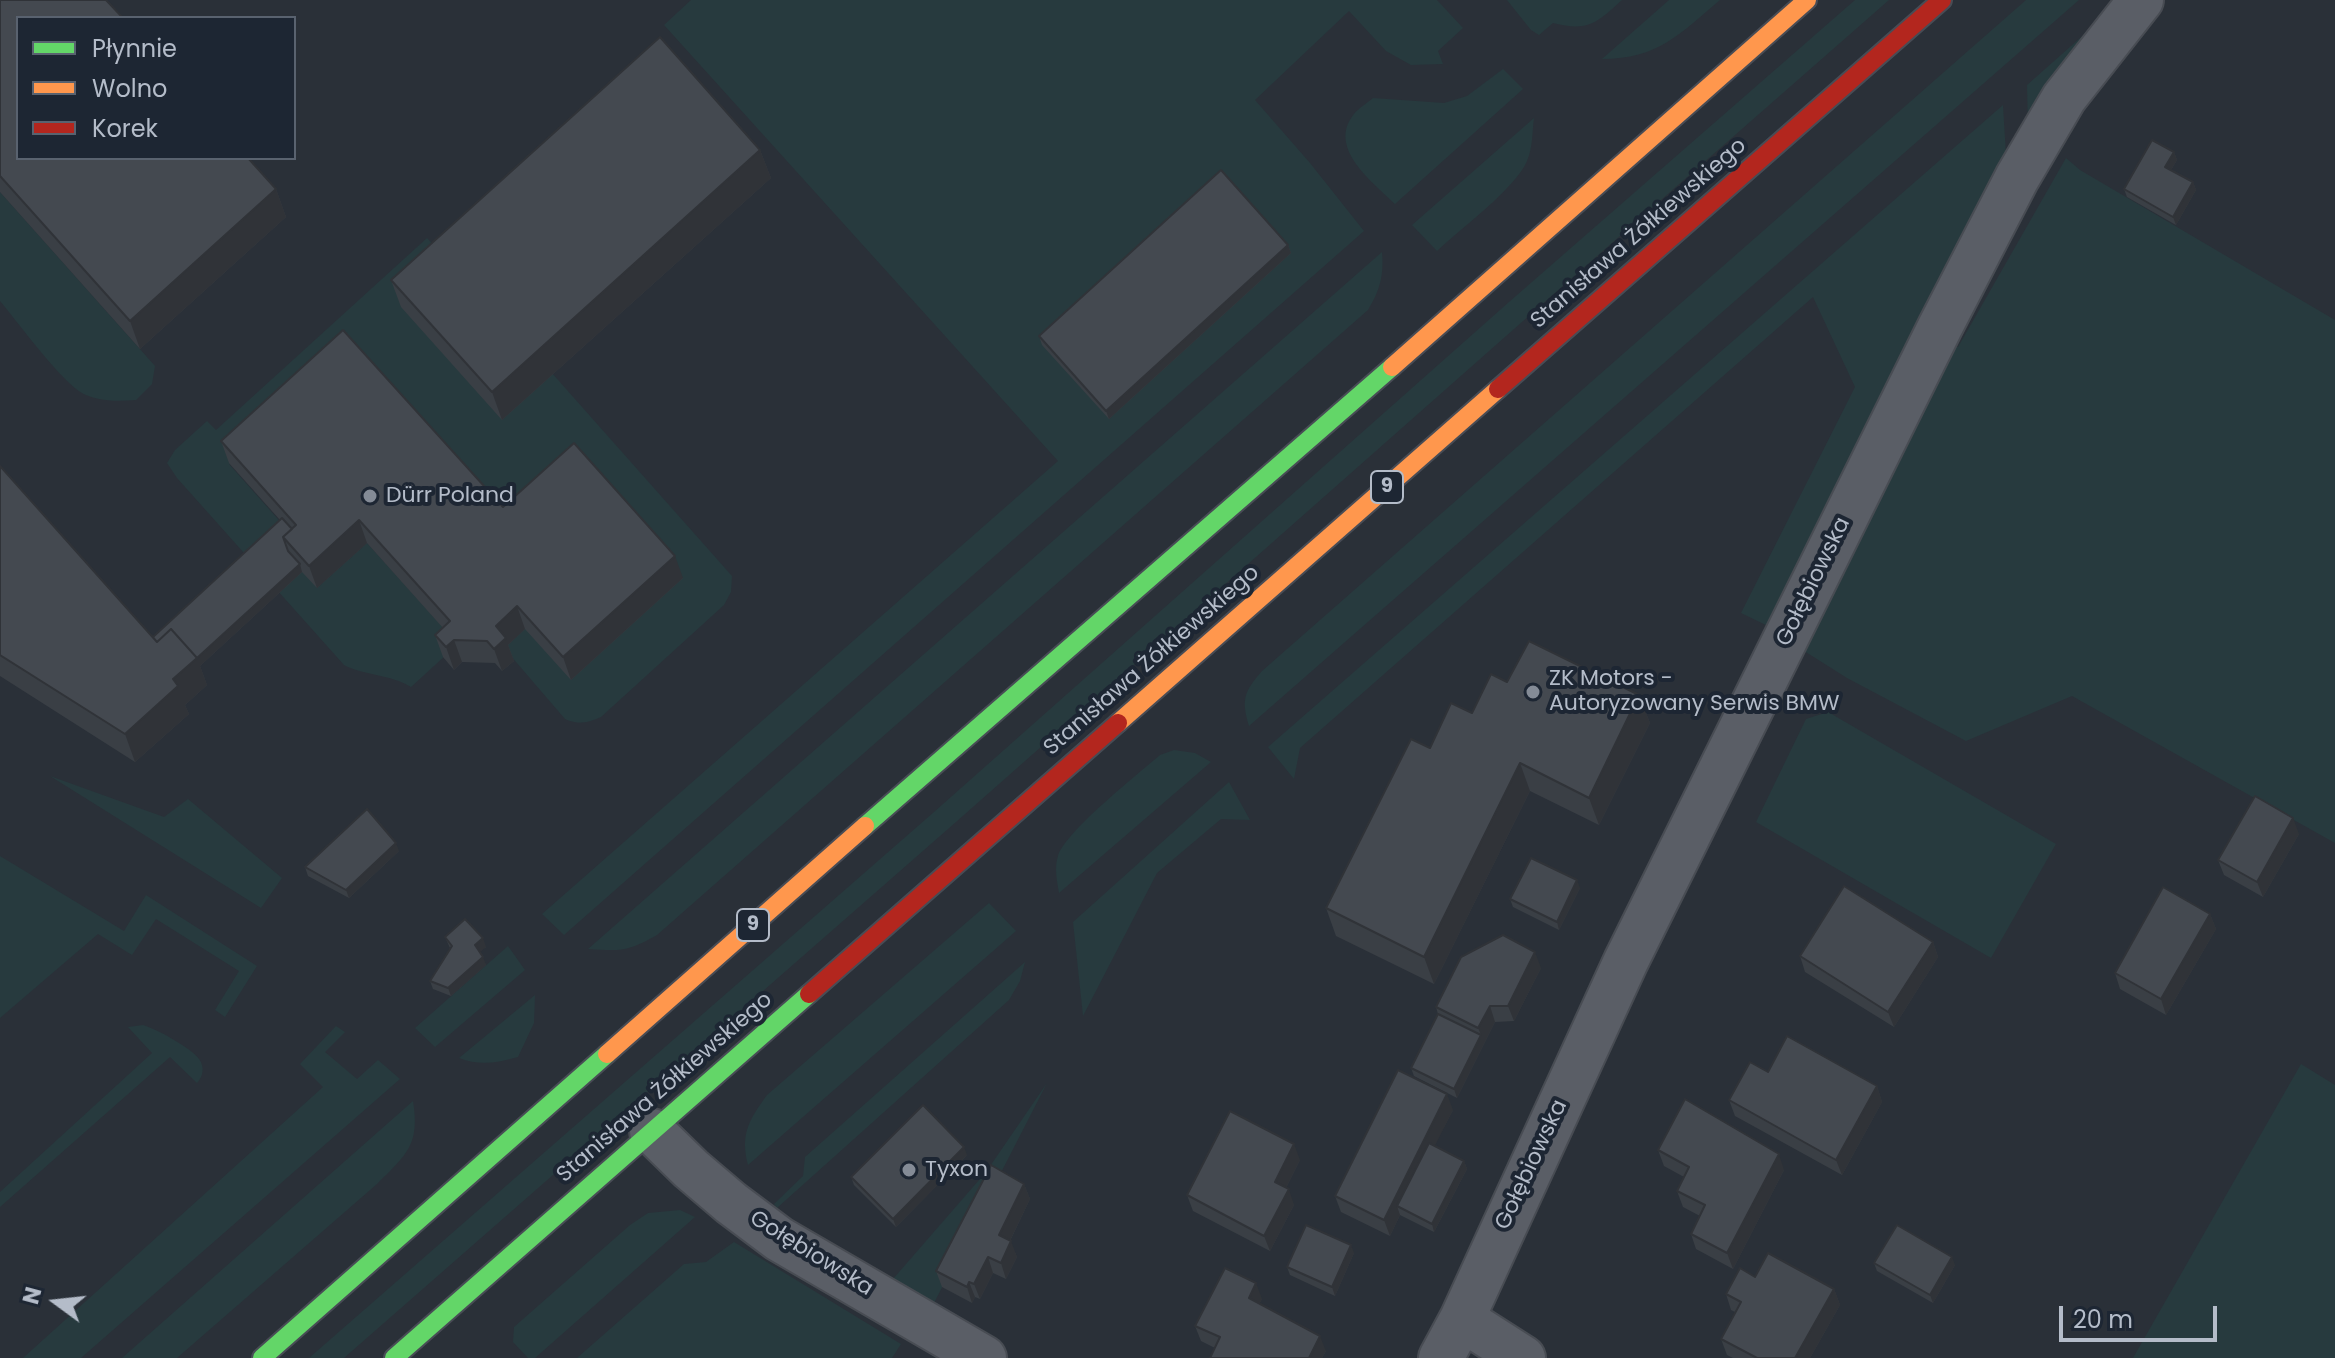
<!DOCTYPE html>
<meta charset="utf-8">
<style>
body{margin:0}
#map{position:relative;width:2335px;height:1358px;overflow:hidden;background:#2a3038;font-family:Poppins,sans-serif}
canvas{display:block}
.legend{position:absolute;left:16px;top:16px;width:280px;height:144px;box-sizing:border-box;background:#1d2633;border:2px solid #59626f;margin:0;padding:10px 14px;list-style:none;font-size:24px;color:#b4bcc9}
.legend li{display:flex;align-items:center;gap:16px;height:40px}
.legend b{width:40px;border:2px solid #59626f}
.north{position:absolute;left:16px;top:1262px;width:80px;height:80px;-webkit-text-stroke:6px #1d2633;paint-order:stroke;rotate:285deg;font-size:22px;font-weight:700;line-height:32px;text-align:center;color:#b4bcc9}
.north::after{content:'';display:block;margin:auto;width:28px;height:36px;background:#b4bcc9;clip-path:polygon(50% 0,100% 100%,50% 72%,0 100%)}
.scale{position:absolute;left:2059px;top:1306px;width:158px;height:36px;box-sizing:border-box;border:4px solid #b4bcc9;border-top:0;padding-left:10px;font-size:24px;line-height:28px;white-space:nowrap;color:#b4bcc9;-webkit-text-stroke:6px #1d2633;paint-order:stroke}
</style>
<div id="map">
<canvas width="2335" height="1358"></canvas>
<ul class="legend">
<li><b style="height:10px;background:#63d668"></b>Płynnie</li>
<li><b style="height:10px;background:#ff974d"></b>Wolno</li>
<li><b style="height:10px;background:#b3261e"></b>Korek</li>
</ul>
<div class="north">N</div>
<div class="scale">20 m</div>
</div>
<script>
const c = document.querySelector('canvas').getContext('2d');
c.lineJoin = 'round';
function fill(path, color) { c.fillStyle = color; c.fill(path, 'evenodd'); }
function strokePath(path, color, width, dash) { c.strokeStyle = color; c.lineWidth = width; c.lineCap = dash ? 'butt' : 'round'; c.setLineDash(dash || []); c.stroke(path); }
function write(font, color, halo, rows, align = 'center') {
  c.font = font + ' Poppins,sans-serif'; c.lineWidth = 8; c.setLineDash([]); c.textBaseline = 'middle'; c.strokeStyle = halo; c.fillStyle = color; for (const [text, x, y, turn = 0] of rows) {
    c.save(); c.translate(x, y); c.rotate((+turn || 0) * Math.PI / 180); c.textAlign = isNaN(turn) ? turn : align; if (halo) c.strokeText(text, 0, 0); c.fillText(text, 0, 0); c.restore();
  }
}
fill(new Path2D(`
 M691,0h746l26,28 -25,23 5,13 -32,1 -25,-14 -37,-40 -94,89 55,63 54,68 -800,704 -22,-21 516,-453 -394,-436z
 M1507,0h115c-25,23 -34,32 -69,23l-14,12 -8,-5z
 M1669,0h51c-40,34 -62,59 -118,59z
 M1855,0h34l-358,314 -575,508 -612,536h-35l625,-546 575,-510z
 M2026,0h53l-830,726c-8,-27 -5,-34 13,-55z
 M2123,0l-95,128 -1,-43z
 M1503,69l20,20 -128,115c-21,-21 -69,-56 -41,-90 5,-6 13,-11 19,-16l71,5 23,-7z
 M2003,105l3,50 -236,472 -29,-14 114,-226 -42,-90 -513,451 -6,31 -26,-32z
 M1534,118c-2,15 -1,29 -7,43 -12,28 -67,68 -90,90l-25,-26z
 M2066,158l14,12 255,150v523l-263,-147 -106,45 -119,-63 -46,-29 152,-304 5,2z
 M0,192l155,174 -3,18 -16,16c-16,1 -34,2 -50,-5 -21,-8 -69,-74 -86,-94z
 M427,238l61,63 244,275 -1,16 -7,13 -123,112c-13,6 -22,8 -36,2l-61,-71 21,-19 -13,-100 -283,-65 56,63 32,61 50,-45 91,101 -47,43c-21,-13 -46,-11 -67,-22l-167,-187 -10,-15 8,-13 32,-29 9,9z
 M1382,252c2,24 -2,38 -14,58l-711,625c-30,17 -36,16 -69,14z
 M1828,712l228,132 -65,114 -235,-136 50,-103z
 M1174,750l21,3 16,9 -152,131c-2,-12 -5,-25 -1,-37 7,-24 80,-82 102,-101z
 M50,776l114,41 24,-18 94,79 -21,30z
 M1229,782l21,38 -29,-1 -64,54 -74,143 -10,-94z
 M0,856l124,75 22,-36 111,71 -32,51 -10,-7 24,-39 -83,-52 -24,36 -34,-21 -98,84z
 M989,903l27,28 -268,234c-8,-31 1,-45 19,-70z
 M508,946l17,24 -90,77 -20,-19z
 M1025,962l-5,19 -11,19 -232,208 -3,-4 29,-28 2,-19z
 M535,995l-1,28 -16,34c-21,6 -39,9 -59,1z
 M143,1025c14,4 48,23 56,34 6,8 4,18 -2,24l-27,-26 -170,150v-15l152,-139 -24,-26z
 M336,1026l9,6 -20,20 32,27 21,-19 22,19 -319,279h-58l300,-271 -23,-23z
 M2301,1064l34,21v273h-202z
 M1047,1083l-113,220 -41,-24 93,-107z
 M413,1101c7,44 -6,53 -36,83l-200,174h-55z
 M680,1210l15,7 -160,141h-7l-15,-16 1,-15 116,-102 18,-12z
 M734,1242l167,102 -9,14h-315l107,-94 22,-2z`), '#273a3e');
const street = new Path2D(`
 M652,1131l39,38 40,34 48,36 205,119
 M1462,1319l61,39
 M1441,1358l21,-39 164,-358 314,-634 77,-149 47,-80 77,-98`);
const fast = new Path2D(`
 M865,826l527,-459
 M262,1358l345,-304
 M394,1358l415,-364`);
const slow = new Path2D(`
 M1392,367l415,-367
 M1118,723l380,-334
 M607,1054l258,-228`);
const jam = new Path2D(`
 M1498,389l444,-389
 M809,994l309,-271`);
strokePath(street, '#484c53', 48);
strokePath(fast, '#484c55', 22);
strokePath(slow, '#484c55', 22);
strokePath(jam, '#484c55', 22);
strokePath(street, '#5a5e66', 44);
strokePath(fast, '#63d668', 18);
strokePath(slow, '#ff974d', 18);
strokePath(jam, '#b3261e', 18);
fill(new Path2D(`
 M0,0l276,189 10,28 -146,132 -140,-157z
 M760,150l11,28 -269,242 -101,-113 -10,-27z
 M2174,152l3,8 -6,10 22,12 3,8 -20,35 -49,-28 -3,-8z
 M1288,245l3,8 -182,166 -67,-74 -3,-9z
 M221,441l282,66 180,71 -112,102 -46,-51 -17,16 6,16 -12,10 -7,-8 -33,-1 -8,8 -11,-13 -8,-22 8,-7 -76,-85 -50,45 -15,-16 -102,94 7,19 -22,20 4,9 -54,48 -135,-86v-210l153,171 127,-117 -51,-57z
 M1507,682l132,13 11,28 -51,102 -69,-34 -96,193 -98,-48 -10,-28 104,-160z
 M2299,834l-36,63 -39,-22 -6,-15z
 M399,851l-50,47 -41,-22 -3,-9z
 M1580,888l-21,42 -46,-23 -3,-8z
 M2210,914l6,15 -50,86 -46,-26 -5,-16z
 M445,937l41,10 -7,5 7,13 -35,31 -18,-7 -3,-8 20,-33z
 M1933,942l5,15 -44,70 -89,-55 -5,-16z
 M1541,968l-27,53 -19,1 -38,76 -43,-22 -3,-8 27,-54 -2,-7z
 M1768,1072l109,14 5,16 -40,73 -107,-59 -6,-16z
 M1453,1110l-19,36 30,15 3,8 -33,63 -34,-17 -10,21 -49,-24 -6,-16z
 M1658,1150l126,20 -51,99 -37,-20 -5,-15 9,-18 -17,-9 -6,-16 7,-14 -20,-11z
 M967,1155l-71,72 -42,-42 -3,-8z
 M1300,1160l-14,28 8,17 -24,46 -77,-40 -6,-16z
 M1024,1184l6,15 -20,42 7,16 -11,22 -13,-6 -13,26 -5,-2 -3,6 -30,-16 -6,-16z
 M1354,1253l-19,43 -45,-21 -3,-8z
 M1874,1263l81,2 -22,38 -56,-32z
 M1755,1277l79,12 6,16 -30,53h-77l-6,-3 -6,-16 14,-27 -4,-2 -5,-16z
 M1262,1299l-3,5 67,47 -4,7h-112l5,-10 -14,-7 -6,-15z`), '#3a3f45');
fill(new Path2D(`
 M760,150l11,28 -269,242 -10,-28z
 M2174,152l3,8 -9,15 -3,-8z
 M2193,182l3,8 -20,35 -3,-8z
 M276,189l10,28 -146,132 -10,-28z
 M1288,245l3,8 -182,166 -3,-8z
 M359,520l8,23 -50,45 -8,-22z
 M675,556l8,22 -112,102 -8,-23z
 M300,564l2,8 -102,94 7,19 -22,20 4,9 -54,48 -10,-28 48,-55z
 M517,606l8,23 -17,16 6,16 -12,10 -8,-22 2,-23z
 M454,640l8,22 -8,8 -8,-23z
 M1639,695l11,28 -51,102 -10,-27z
 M1520,763l10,28 -96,193 -10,-27z
 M2293,818l6,16 -36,63 -6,-15z
 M396,843l3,8 -50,47 -3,-8z
 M1577,880l3,8 -21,42 -2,-8z
 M2210,914l6,15 -50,86 -5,-16z
 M483,938l3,9 -8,7 -3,-9z
 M1933,942l5,15 -44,70 -6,-15z
 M1535,952l6,16 -27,53 -6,-15z
 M483,957l3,8 -35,31 -3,-8z
 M1490,1006l5,16 -38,76 -3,-9 27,-54 -3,-7z
 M1877,1086l5,16 -40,73 -6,-15z
 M1447,1094l6,16 -50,99 -6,-3 3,9 -10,21 -6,-16z
 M1294,1144l6,16 -19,38 -6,-16z
 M964,1147l3,8 -71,72 -3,-8z
 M1779,1154l5,16 -51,99 -6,-16z
 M1464,1161l3,8 -33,63 -2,-8z
 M1024,1184l6,15 -25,52 -6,-16z
 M1289,1189l5,16 -24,46 -6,-15z
 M1011,1241l6,16 -11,22 -5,-16z
 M1351,1245l3,8 -19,43 -3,-9z
 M988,1257l5,16 -13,26 -6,-15z
 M1952,1257l3,8 -22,38 -3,-8z
 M969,1282l6,15 -3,6 -5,-16z
 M1256,1283l6,16 -8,15 -5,-16z
 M1834,1289l6,16 -30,53h-15z
 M1320,1336l6,15 -4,7h-13z`), '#303338');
const building = new Path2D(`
 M0,0h106l17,18h-105v140h230l28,31 -146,132 -130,-145z
 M660,37l100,113 -268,242 -101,-112z
 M2152,140l22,12 -9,15 28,15 -20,35 -49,-28z
 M1221,170l67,75 -182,166 -67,-75z
 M343,330l160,177 71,-64 101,113 -112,101 -46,-51 -21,20 10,12 -12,11 -7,-8 -33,-1 -8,7 -11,-12 15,-14 -91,-101 -50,46 -26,-29 13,-12 -75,-84z
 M0,466l157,176 14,-13 26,29 -24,21 5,7 -53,48 -125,-79z
 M282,518l10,11 -9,8 5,14 12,13 -103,94 -26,-29 -14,13 -4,-5z
 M1529,641l110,54 -50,103 -69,-35 -96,194 -98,-49 85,-169 19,9 21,-45 21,10 19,-39 16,8z
 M2255,796l38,22 -36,64 -39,-22z
 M367,809l29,34 -50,47 -41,-23z
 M1531,858l46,22 -20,42 -47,-23z
 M1844,886l89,56 -45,70 -88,-56z
 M2163,887l47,27 -49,85 -46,-26z
 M465,919l18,19 -8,7 8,12 -35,31 -18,-7 22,-35 -7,-9z
 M1503,935l32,17 -27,54h-18l-12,22 -42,-21 25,-50z
 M1438,1014l43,21 -27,54 -43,-21z
 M1787,1036l90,50 -41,74 -107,-60 21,-38 18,10z
 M1398,1070l49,24 -63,126 -49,-24z
 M1685,1099l94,55 -52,99 -36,-19 14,-29 -28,-14 12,-24 -31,-17z
 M923,1105l41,42 -71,72 -42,-42z
 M1230,1111l64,33 -19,38 14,7 -25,47 -77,-41z
 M1429,1143l35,18 -32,63 -35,-18z
 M991,1165l33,19 -25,51 12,6 -10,22 -13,-6 -14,27 -5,-2 -2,5 -31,-16z
 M1306,1225l45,20 -19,42 -45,-20z
 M1897,1225l55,32 -22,38 -56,-32z
 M1768,1253l66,36 -39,69h-38l-36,-19 20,-37 -15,-8 14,-26 15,9z
 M1225,1268l31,15 -7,15 71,38 -11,22h-99l10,-21 -25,-11z`);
fill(building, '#444950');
strokePath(building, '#303338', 2);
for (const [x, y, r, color] of [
 [370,496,8,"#848b96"],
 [1533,692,8,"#848b96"],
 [909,1170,8,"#848b96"]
]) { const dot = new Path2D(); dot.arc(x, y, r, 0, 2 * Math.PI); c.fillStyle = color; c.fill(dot); strokePath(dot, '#1d2633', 3); }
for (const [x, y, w] of [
 [1387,487,32],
 [753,925,32]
]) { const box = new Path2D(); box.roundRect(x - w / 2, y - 16, w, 32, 6); c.fillStyle = '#1d2633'; c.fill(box); strokePath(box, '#b4bcc9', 2); }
write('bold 20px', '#b4bcc9', null, [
 ["9",1387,487],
 ["9",753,925]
]);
write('22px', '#b4bcc9', '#1d2633', [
 ["Stanisława Żółkiewskiego",1639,234,-41],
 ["Gołębiowska",1814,582,-64],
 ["Stanisława Żółkiewskiego",1152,661,-41],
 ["Stanisława Żółkiewskiego",665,1088,-41],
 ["Gołębiowska",1532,1165,-65],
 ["Gołębiowska",811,1254,32]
]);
write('22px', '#b4bcc9', '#1d2633', [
 ["Dürr Poland",386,496],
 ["ZK Motors -",1549,679],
 ["Autoryzowany Serwis BMW",1549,704],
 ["Tyxon",925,1170]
], 'left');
</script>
